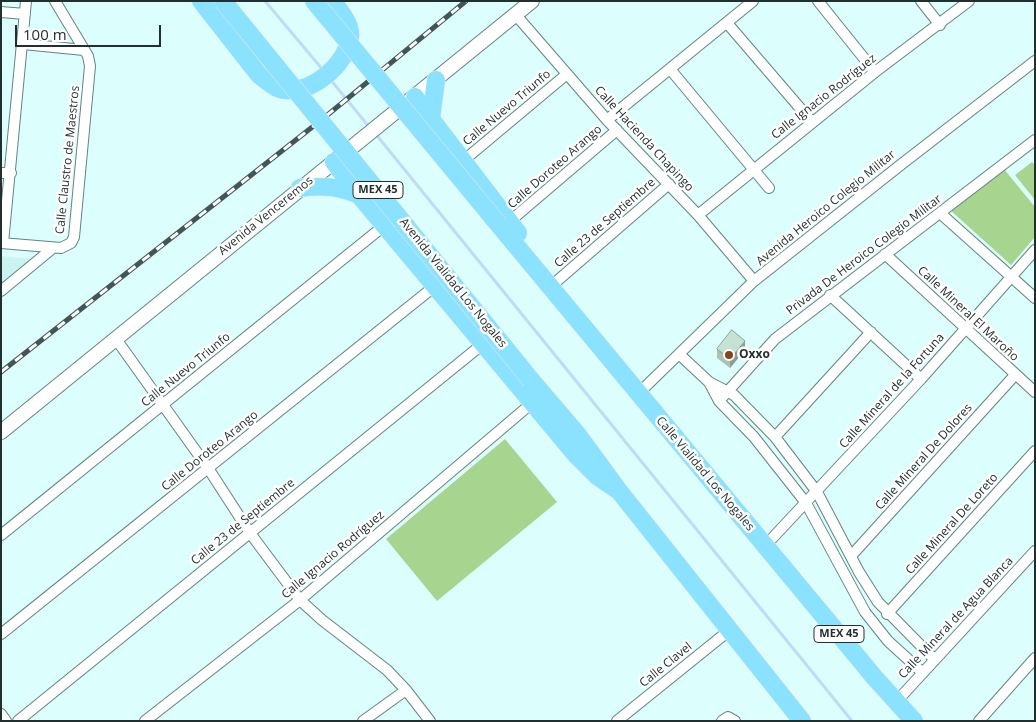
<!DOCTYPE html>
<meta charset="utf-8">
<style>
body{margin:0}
#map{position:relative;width:1036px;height:722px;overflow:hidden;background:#dcfefd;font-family:"Open Sans",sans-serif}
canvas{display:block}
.frame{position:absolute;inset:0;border:2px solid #222f2f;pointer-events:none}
.scale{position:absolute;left:15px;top:25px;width:146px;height:22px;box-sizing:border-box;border:2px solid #222f2f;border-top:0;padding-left:6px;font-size:15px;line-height:18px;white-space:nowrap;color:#222f2f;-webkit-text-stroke:4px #fff;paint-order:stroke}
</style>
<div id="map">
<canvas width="1036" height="722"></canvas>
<div class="frame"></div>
<div class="scale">100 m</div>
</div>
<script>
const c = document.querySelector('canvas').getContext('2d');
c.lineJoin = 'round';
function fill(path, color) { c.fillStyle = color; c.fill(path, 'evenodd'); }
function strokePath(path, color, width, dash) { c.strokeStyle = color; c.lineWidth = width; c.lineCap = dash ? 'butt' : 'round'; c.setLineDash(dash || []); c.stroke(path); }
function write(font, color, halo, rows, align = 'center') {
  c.font = font + ' "Open Sans",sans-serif'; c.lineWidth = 5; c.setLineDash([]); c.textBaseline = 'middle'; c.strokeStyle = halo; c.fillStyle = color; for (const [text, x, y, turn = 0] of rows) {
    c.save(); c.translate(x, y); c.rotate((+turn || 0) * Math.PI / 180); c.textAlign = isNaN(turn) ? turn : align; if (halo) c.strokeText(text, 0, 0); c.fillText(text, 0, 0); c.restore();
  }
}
fill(new Path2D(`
 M1,256l32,3 -32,26z`), '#c9f4f1');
fill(new Path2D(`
 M1032,162l3,3v35l-20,-25z
 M1004,169l31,38v30l-24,28 -62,-56z
 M505,439l52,63 -120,99 -51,-62z`), '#a7d48e');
strokePath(new Path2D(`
 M265,1l58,69
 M330,79l40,49
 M374,132l478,589`), '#c0dbf7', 3);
const street = new Path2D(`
 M818,1l57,71
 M921,1l19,24
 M1,12l24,2
 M515,14l92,106 91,95 56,66
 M727,23l85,99
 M23,44l61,6
 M670,69l99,119
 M607,120l146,-119
 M463,161l104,-87
 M1,173h10
 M940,213l95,85
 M698,215l177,-143 94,-71
 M509,222l108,-92
 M1,243l60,5 10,-5 3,-6 16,-171 -2,-10 -33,-55
 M3,243l23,-242
 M885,254l150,138
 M557,281l112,-97
 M1,291l52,-43
 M830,295l91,84
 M116,339l92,129 42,65 50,67 22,20 65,50 19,20 24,31
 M680,355l29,27 10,19 35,36 52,66 59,109 23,29 35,32
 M709,382l25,13 41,42 42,55 42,80 19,30 57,58
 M645,387l109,-106 149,-118 132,-102
 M719,401l56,-62 260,-199
 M775,437l96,-105
 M1,535l384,-310
 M765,546l156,-167 114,-129
 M851,556l164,-181
 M887,614l148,-163
 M1,634l434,-348
 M896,702l139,-151
 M1,714l5,7
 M18,721l466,-378
 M145,721l155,-121 232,-197
 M363,721l43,-31
 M617,721l114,-92
 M722,721l6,-4 7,4
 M979,721l56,-63`);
const secondary = new Path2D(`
 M1,432l531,-431`);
const highway = new Path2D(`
 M201,1l58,74c8,6 16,14 26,15 28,3 60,-25 65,-52 2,-14 -10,-27 -18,-37
 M436,80l-5,39 87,114
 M415,97l16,22
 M334,162l25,33
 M300,188c21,-3 39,-2 59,7l217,260 21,21 22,15
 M499,225l376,453 39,43
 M531,380l47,55 41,56 183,230`);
strokePath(street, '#648381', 12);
strokePath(secondary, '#648381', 16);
strokePath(highway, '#e9eaea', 19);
strokePath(street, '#fff', 10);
strokePath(secondary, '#fff', 14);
strokePath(highway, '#8ae2ff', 18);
const rail = new Path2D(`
 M1,372l324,-255 141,-116`);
strokePath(rail, '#455', 5);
strokePath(rail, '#fff', 3, [9]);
const highwayBridge = new Path2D(`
 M223,1l308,379
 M314,1l185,224`);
strokePath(highwayBridge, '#e9eaea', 19, []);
strokePath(highwayBridge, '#8ae2ff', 18);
fill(new Path2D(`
 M717,349l28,1 -15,18 -13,-10z`), '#aac2b6');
fill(new Path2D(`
 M745,341v9l-15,18v-9z`), '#8b9e94');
const building = new Path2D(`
 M732,330l13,11 -15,18 -13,-10z`);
fill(building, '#c6e2d4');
strokePath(building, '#8b9e94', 1);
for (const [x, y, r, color] of [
 [729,355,5,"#874319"]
]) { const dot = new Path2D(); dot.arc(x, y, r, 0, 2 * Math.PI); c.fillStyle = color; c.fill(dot); strokePath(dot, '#fff', 2); }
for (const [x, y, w] of [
 [378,190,50],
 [839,634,50]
]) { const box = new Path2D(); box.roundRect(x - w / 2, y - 8.5, w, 17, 4); c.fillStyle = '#fff'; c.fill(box); strokePath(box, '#222f2f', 1); }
write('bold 11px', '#222f2f', null, [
 ["MEX 45",378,190],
 ["MEX 45",839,634]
]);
write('12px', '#222f2f', '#fff', [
 ["Calle Ignacio Rodríguez",824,97,-38],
 ["Calle Nuevo Triunfo",507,108,-40],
 ["Calle Hacienda Chapingo",644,139,47],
 ["Calle Claustro de Maestros",68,160,-84],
 ["Calle Doroteo Arango",555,167,-41],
 ["Avenida Heroico Colegio Militar",826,208,-39],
 ["Avenida Venceremos",266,216,-39],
 ["Calle 23 de Septiembre",605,223,-41],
 ["Privada De Heroico Colegio Militar",864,255,-37],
 ["Avenida Vialidad Los Nogales",453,283,51],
 ["Calle Mineral El Maroño",968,314,43],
 ["Calle Nuevo Triunfo",186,370,-39],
 ["Calle Mineral de la Fortuna",892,391,-48],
 ["Calle Doroteo Arango",210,451,-39],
 ["Calle Mineral De Dolores",924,457,-48],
 ["Calle Vialidad Los Nogales",705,474,50],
 ["Calle 23 de Septiembre",243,522,-39],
 ["Calle Mineral De Loreto",952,524,-48],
 ["Calle Ignacio Rodríguez",333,555,-40],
 ["Calle Mineral de Agua Blanca",956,618,-47],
 ["Calle Clavel",666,665,-39]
]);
write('bold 12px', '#222f2f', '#fff', [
 ["Oxxo",739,355]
], 'left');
</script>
